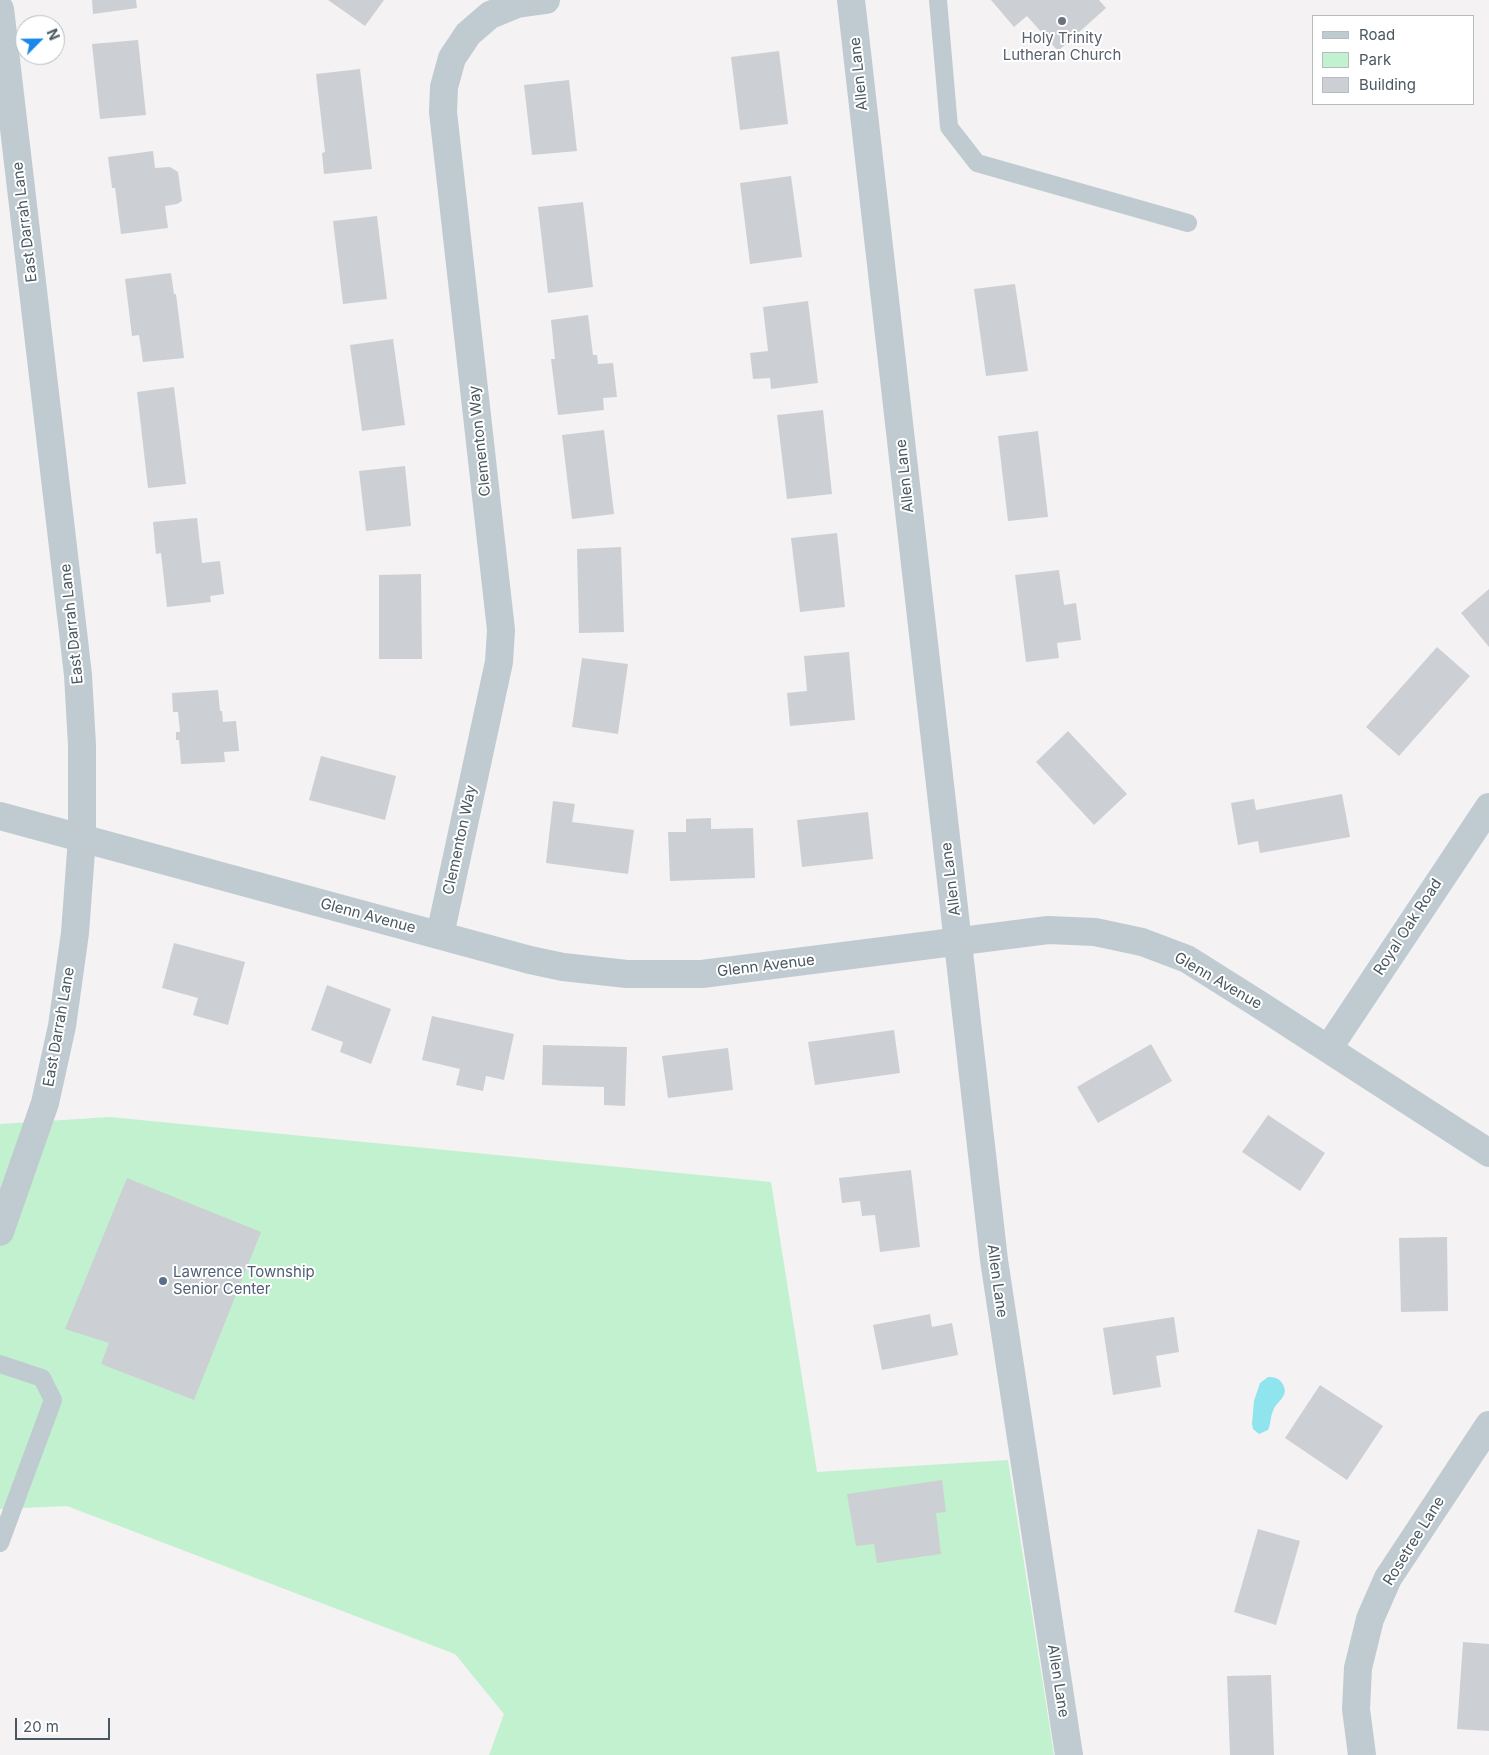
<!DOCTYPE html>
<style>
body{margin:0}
#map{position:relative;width:1489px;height:1755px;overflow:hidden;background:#f4f2f3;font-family:Inter,sans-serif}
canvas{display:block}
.legend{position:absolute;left:1312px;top:15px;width:162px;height:90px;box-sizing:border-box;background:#fff;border:1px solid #b6bcbf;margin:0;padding:6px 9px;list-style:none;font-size:15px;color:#495860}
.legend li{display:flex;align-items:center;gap:10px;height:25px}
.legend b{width:25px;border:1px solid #b6bcbf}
.north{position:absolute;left:15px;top:15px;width:50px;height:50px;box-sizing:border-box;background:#fff;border:1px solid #b6bcbf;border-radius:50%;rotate:67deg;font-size:14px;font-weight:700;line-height:20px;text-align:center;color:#495860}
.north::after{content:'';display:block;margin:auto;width:18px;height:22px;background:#1988e8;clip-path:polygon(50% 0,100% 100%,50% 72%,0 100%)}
.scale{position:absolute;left:15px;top:1718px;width:95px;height:22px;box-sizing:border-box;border:2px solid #495860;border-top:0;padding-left:6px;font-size:15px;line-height:18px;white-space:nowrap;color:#495860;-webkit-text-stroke:4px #fff;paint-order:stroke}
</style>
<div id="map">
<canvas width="1489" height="1755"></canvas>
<ul class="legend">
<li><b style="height:6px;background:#c0cbd1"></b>Road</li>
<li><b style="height:14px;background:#c2f1cf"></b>Park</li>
<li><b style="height:14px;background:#ccd0d4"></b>Building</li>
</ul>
<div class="north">N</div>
<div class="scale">20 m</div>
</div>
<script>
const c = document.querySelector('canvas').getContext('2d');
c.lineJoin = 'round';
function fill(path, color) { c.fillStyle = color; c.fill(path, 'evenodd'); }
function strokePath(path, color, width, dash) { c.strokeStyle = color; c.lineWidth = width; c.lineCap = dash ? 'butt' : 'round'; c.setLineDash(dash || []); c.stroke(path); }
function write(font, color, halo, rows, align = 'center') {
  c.font = font + ' Inter,sans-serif'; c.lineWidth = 4; c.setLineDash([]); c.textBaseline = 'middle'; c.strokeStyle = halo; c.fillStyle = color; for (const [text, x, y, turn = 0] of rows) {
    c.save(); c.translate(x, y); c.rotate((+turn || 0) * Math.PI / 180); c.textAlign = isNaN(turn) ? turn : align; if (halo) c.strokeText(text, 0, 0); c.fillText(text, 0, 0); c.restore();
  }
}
fill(new Path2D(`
 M110,1117l661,65 46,290 191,-12 46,295h-565l15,-41 -49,-60 -388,-148 -67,3v-385z`), '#c2f1cf');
fill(new Path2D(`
 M1268,1377c6,0 11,1 14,6 9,13 -6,18 -9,28 -3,6 -2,13 -5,19l-9,4 -6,-5 -1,-5 2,-23 6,-18z`), '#8fe4ee');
fill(new Path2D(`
 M92,0h44l1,8 -44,6z
 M328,0h56l-19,26z
 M991,0h108l7,8 -48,43 -31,-35 -13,11z
 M138,40l8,75 -46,4 -8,-75z
 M779,51l9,73 -48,6 -9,-73z
 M360,69l12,100 -48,5 -2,-21 3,-1 -9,-78z
 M569,80l8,71 -45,4 -8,-70z
 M153,151l2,17 15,-1 8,5 4,29 -5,3 -12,2 3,22 -47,6 -6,-46h-3l-4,-31z
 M791,176l11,81 -52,7 -10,-81z
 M583,202l10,85 -45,6 -10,-86z
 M377,216l10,83 -44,5 -10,-83z
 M171,273l3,21h2l8,64 -41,4 -4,-27 -7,1 -7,-57z
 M1015,284l13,87 -42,5 -12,-87z
 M808,301l10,82 -47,6 -1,-11 -17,1 -3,-26 18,-2 -5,-44z
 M588,315l5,40h4l1,9 15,-1 4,34 -14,1 1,12 -46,5 -7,-56h4l-4,-39z
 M393,339l12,86 -43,6 -12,-86z
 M174,387l12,97 -38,4 -11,-96z
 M823,410l9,84 -45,5 -10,-84z
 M604,430l10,84 -42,5 -10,-84z
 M1038,431l10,86 -40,4 -10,-85z
 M405,466l6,60 -45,5 -7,-60z
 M197,518l5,45 18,-2 4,33 -14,2 1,6 -44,5 -6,-54 -5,1 -3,-32z
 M837,533l8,74 -45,5 -9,-74z
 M621,547l3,85 -45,1 -2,-84z
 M1059,570l5,35 12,-2 5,37 -24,3 2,15 -33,4 -11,-87z
 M421,574l1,85h-43v-84z
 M1489,589v58l-28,-34z
 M1437,647l33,29 -71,80 -33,-29z
 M849,652l6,68 -65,6 -3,-33 20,-2 -3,-35z
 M582,658l46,6 -10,70 -46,-7z
 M218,690l2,21h2l1,11 13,-1 3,30 -15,1 1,10 -44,2 -2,-24h-3v-8h4l-2,-20h-5l-1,-19z
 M1068,731l59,63 -33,31 -58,-63z
 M321,756l75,20 -11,44 -76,-20z
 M1342,794l8,43 -90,16 -2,-12 -20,4 -7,-42 23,-4 2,11z
 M553,801l22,3 -3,18 62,8 -6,44 -82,-11z
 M868,812l5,47 -71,8 -5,-47z
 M711,818v11l42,-1 2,50 -85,3 -2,-49h18v-13z
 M174,943l71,19 -17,63 -35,-10 5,-17 -36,-10z
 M327,985l64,24 -20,55 -31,-12 3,-10 -32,-12z
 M432,1016l82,18 -10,46 -18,-4 -3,15 -27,-6 4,-16 -38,-9z
 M894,1030l6,43 -85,12 -7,-43z
 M1151,1044l21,37 -74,42 -21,-36z
 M543,1045l84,2 -2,59 -21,-1v-18l-62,-2z
 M728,1048l5,42 -65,8 -6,-42z
 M1268,1115l57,38 -25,38 -58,-39z
 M911,1170l9,77 -40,5 -5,-37 -13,1 -2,-15 -18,2 -3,-25z
 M127,1178l134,54 -67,168 -93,-36 8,-21 -44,-14z
 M1447,1237l1,74 -47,1 -2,-74z
 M930,1314l2,13 20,-4 6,32 -76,15 -9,-45z
 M1174,1317l5,35 -23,4 5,31 -48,8 -10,-67z
 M1320,1385l63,41 -36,54 -62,-42z
 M942,1480l4,32 -10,1 5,41 -64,9 -3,-19 -18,2 -9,-52z
 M1258,1529l42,12 -24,84 -42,-13z
 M1463,1642l26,2v87l-32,-2z
 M1271,1675l3,80h-44l-3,-79z`), '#ccd0d4');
strokePath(new Path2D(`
 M938,0l11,127 28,36 211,60
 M0,1364l42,14 11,22 -53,143`), '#c0cbd1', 18);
strokePath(new Path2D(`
 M851,0l143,1260 75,495
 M0,816l530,144 33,7 64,7h75l346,-44 47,2 47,10 45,17 73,46 229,148
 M440,935l59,-273 2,-32 -58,-518 1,-25 8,-29 16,-24 22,-19 27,-11 29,-4
 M1328,1049l161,-242
 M1362,1755l-6,-46 2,-41 12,-49 18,-41 101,-153`), '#c0cbd1', 28);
strokePath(new Path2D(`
 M0,9l78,666 4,70v93l-7,95 -13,93 -17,77 -45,129`), '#c0cbd1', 28);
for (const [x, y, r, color] of [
 [1062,21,5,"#6b7280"],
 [163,1281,5,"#5c6f8a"]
]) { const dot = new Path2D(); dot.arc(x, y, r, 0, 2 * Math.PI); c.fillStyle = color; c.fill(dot); strokePath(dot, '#fff', 2); }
write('15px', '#5b616d', '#fff', [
 ["Holy Trinity",1062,38],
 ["Lutheran Church",1062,55]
]);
write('15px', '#495860', '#fff', [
 ["Allen Lane",859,74,-96],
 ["East Darrah Lane",25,222,-97],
 ["Clementon Way",480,441,-96],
 ["Allen Lane",905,476,-96],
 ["East Darrah Lane",72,624,-96],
 ["Clementon Way",460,840,-78],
 ["Allen Lane",951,879,-97],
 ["Glenn Avenue",368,916,15],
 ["Royal Oak Road",1408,927,-57],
 ["Glenn Avenue",766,966,-7],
 ["Glenn Avenue",1218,981,30],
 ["East Darrah Lane",59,1027,-80],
 ["Allen Lane",997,1281,82],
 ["Rosetree Lane",1414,1541,-58],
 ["Allen Lane",1058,1681,81]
]);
write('15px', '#4e5e75', '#fff', [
 ["Lawrence Township",173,1272],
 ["Senior Center",173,1289]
], 'left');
</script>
